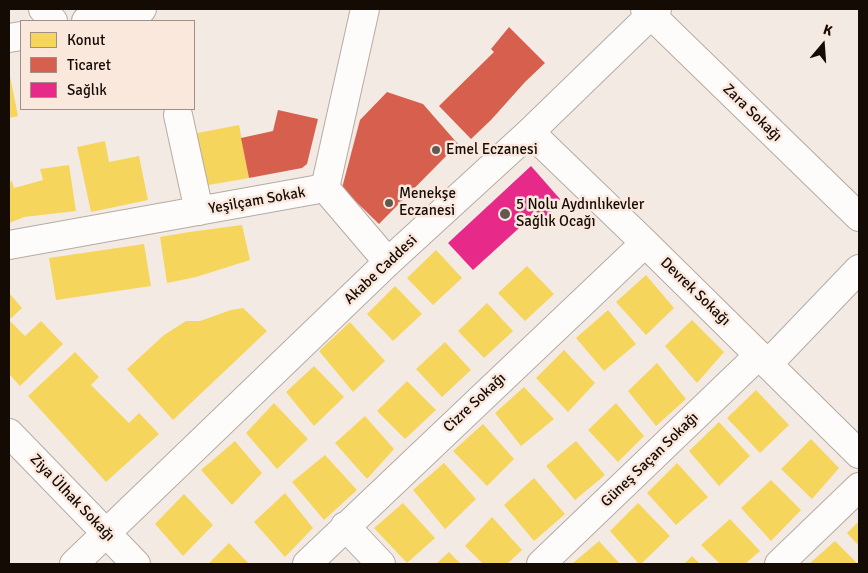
<!DOCTYPE html>
<meta charset="utf-8">
<style>
body{margin:0}
#map{position:relative;width:868px;height:573px;overflow:hidden;background:#f4eae4;font-family:Signika,sans-serif}
canvas{display:block}
.frame{position:absolute;inset:0;border:10px solid #150b05;pointer-events:none}
.legend{position:absolute;left:20px;top:20px;width:175px;height:90px;box-sizing:border-box;background:#fbe8dd;border:1px solid #9f9087;margin:0;padding:6px 9px;list-style:none;font-size:15px;color:#150b05}
.legend li{display:flex;align-items:center;gap:10px;height:25px}
.legend b{width:25px;border:1px solid #9f9087}
.north{position:absolute;left:798px;top:20px;width:50px;height:50px;-webkit-text-stroke:4px #fbe8dd;paint-order:stroke;rotate:18deg;font-size:14px;font-weight:700;line-height:20px;text-align:center;color:#150b05}
.north::after{content:'';display:block;margin:auto;width:18px;height:22px;background:#150b05;clip-path:polygon(50% 0,100% 100%,50% 72%,0 100%)}
</style>
<div id="map">
<canvas width="868" height="573"></canvas>
<div class="frame"></div>
<ul class="legend">
<li><b style="height:14px;background:#f6d55c"></b>Konut</li>
<li><b style="height:14px;background:#d6604d"></b>Ticaret</li>
<li><b style="height:14px;background:#e7298a"></b>Sağlık</li>
</ul>
<div class="north">K</div>
</div>
<script>
const c = document.querySelector('canvas').getContext('2d');
c.lineJoin = 'round';
function fill(path, color) { c.fillStyle = color; c.fill(path, 'evenodd'); }
function strokePath(path, color, width, dash) { c.strokeStyle = color; c.lineWidth = width; c.lineCap = dash ? 'butt' : 'round'; c.setLineDash(dash || []); c.stroke(path); }
function write(font, color, halo, rows, align = 'center') {
  c.font = font + ' Signika,sans-serif'; c.lineWidth = 5; c.setLineDash([]); c.textBaseline = 'middle'; c.strokeStyle = halo; c.fillStyle = color; for (const [text, x, y, turn = 0] of rows) {
    c.save(); c.translate(x, y); c.rotate((+turn || 0) * Math.PI / 180); c.textAlign = isNaN(turn) ? turn : align; if (halo) c.strokeText(text, 0, 0); c.fillText(text, 0, 0); c.restore();
  }
}
fill(new Path2D(`
 M10,76l8,40 -9,2v-41z
 M239,125l10,53 -52,9 -10,-52z
 M105,141l4,21 30,-6 9,44 -57,12 -14,-65z
 M69,165l7,46 -52,6 -15,6v-41l3,-1 2,7 29,-8 -3,-11z
 M242,225l8,35 -54,17 -29,6 -7,-46 29,-5z
 M144,244l7,42 -95,14 -7,-42z
 M436,250l26,28 -29,27 -26,-27z
 M527,266l27,28 -29,27 -27,-28z
 M646,275l28,33 -28,27 -30,-33z
 M395,286l27,28 -29,27 -26,-27z
 M9,293l13,15 -13,12 16,16 16,-15 22,23 -43,42 -11,-12z
 M487,303l26,28 -29,27 -26,-27z
 M243,308l24,23 -94,89 -46,-51 37,-34 22,-14h14l31,-11z
 M608,310l28,34 -32,27 -28,-33z
 M692,320l32,32 -27,31 -32,-37z
 M350,322l35,39 -32,31 -34,-41z
 M445,342l26,28 -29,27 -26,-28z
 M564,350l31,33 -27,29 -32,-34z
 M75,352l24,25 -8,8 38,38 10,-10 20,21 -53,48 -78,-86z
 M657,363l29,36 -30,27 -28,-35z
 M314,366l30,31 -30,29 -28,-34z
 M407,381l29,29 -31,29 -28,-28z
 M524,387l30,32 -33,27 -26,-33z
 M756,390l33,35 -29,28 -33,-35z
 M274,403l34,36 -31,30 -31,-36z
 M616,403l28,33 -26,26 -30,-32z
 M365,416l29,33 -27,30 -32,-36z
 M719,422l31,34 -31,30 -30,-35z
 M483,424l31,35 -27,27 -34,-35z
 M811,439l28,29 -27,31 -31,-30z
 M235,441l27,32 -30,32 -31,-35z
 M576,441l29,34 -30,25 -29,-34z
 M325,455l32,35 -33,30 -32,-38z
 M444,463l32,36 -31,30 -32,-39z
 M677,463l31,34 -32,28 -29,-32z
 M534,478l31,36 -31,27 -30,-36z
 M771,480l30,30 -30,31 -30,-33z
 M285,493l28,35 -28,29 -31,-35z
 M184,494l29,31 -30,31 -28,-32z
 M403,503l32,35 -28,25 -33,-35z
 M638,503l32,33 -29,28h-2l-29,-33z
 M492,517l30,33 -15,14h-24l-18,-18z
 M730,519l30,32 -15,13h-25l-19,-19z
 M859,521v25l-12,-13z
 M599,541l21,23h-48z
 M835,541l23,23h-49z
 M229,543l20,21h-41z
 M449,552l12,12h-25z
 M692,556l8,8h-16z`), '#f6d55c');
fill(new Path2D(`
 M509,27l36,36 -20,19 -34,38 -20,19 -32,-33 55,-54 -3,-3z
 M387,92l36,12 35,40 -79,80 -37,-36 18,-68z
 M278,110l40,9 -11,45 -5,4 -53,10 -8,-40 32,-7z`), '#d6604d');
fill(new Path2D(`
 M531,166l29,33 -15,20 -11,-9 -5,9 -56,51 -25,-27z`), '#e7298a');
const minor = new Path2D(`
 M43,9l10,12
 M645,9l214,208
 M86,21l56,-12
 M9,38l12,-2
 M178,115l21,96
 M530,132l115,111 214,211
 M325,188l63,74
 M9,245l316,-57 40,-179
 M768,364l91,-95
 M9,433l127,131
 M345,526l36,38
 M74,564l314,-302 142,-130 127,-123
 M307,564l338,-321
 M541,564l218,-209
 M779,564l80,-77`);
strokePath(minor, '#b5aba5', 30);
strokePath(minor, '#fdfcfb', 28);
for (const [x, y, r, color] of [
 [436,150,5,"#635953"],
 [389,203,5,"#635953"],
 [505,214,6,"#635953"]
]) { const dot = new Path2D(); dot.arc(x, y, r, 0, 2 * Math.PI); c.fillStyle = color; c.fill(dot); strokePath(dot, '#fbe8dd', 2); }
write('15px', '#150b05', '#fbe8dd', [
 ["Zara Sokağı",752,113,44],
 ["Yeşilçam Sokak",257,201,-10],
 ["Akabe Caddesi",381,270,-43],
 ["Devrek Sokağı",695,292,44],
 ["Cizre Sokağı",475,403,-43],
 ["Güneş Saçan Sokağı",650,460,-44],
 ["Ziya Ülhak Sokağı",72,498,46]
]);
write('15px', '#150b05', '#fbe8dd', [
 ["Emel Eczanesi",446,150],
 ["Menekşe",399,194],
 ["Eczanesi",399,211],
 ["5 Nolu Aydınlıkevler",516,205],
 ["Sağlık Ocağı",516,222]
], 'left');
</script>
